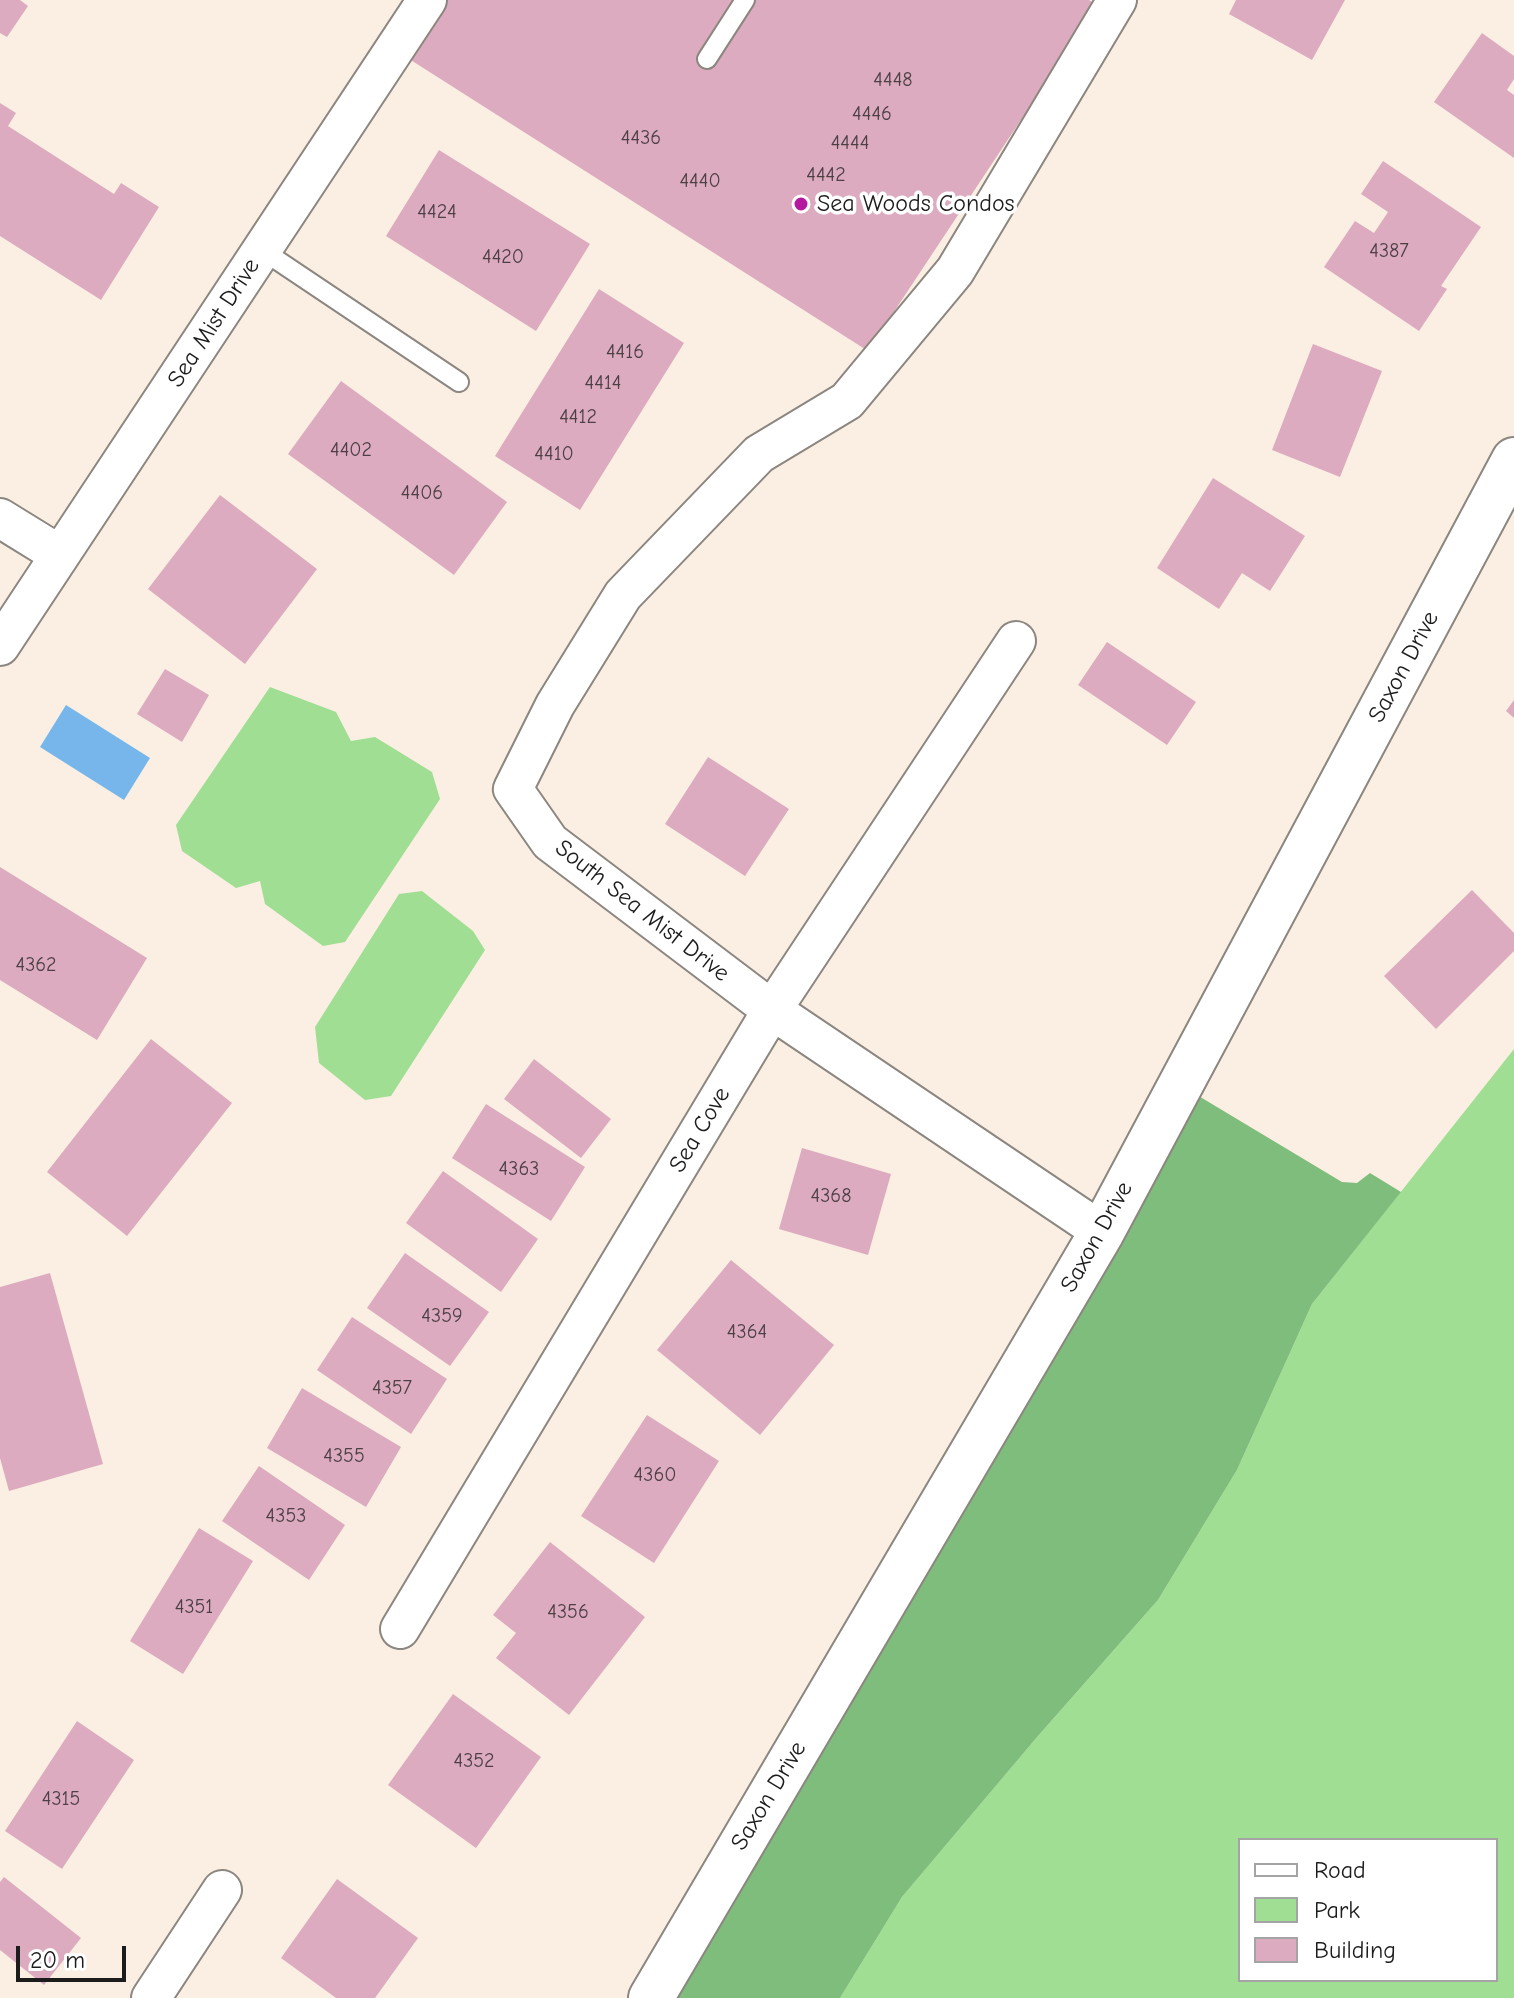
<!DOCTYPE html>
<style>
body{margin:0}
#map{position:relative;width:1514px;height:1998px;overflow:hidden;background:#faefe2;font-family:"Comic Neue",sans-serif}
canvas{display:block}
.legend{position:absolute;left:1238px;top:1838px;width:260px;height:144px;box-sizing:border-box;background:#fff;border:2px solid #a4a4a4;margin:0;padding:10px 14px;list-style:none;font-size:24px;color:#1c1c1c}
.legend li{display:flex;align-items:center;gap:16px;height:40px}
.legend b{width:40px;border:2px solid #a4a4a4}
.scale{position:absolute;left:16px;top:1946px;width:110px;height:36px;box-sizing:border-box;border:4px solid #1c1c1c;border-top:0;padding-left:10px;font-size:24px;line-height:28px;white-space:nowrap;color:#1c1c1c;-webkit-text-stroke:6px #fff;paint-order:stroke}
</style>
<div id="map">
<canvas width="1514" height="1998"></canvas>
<ul class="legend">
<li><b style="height:10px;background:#fff"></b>Road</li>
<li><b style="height:22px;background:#9fde93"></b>Park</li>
<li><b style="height:22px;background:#ddabbf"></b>Building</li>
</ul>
<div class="scale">20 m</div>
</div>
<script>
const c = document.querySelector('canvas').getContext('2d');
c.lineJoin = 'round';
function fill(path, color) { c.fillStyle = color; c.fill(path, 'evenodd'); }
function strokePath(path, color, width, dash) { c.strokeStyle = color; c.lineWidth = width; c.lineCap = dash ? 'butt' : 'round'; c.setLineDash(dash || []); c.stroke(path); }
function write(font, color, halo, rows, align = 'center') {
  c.font = font + ' "Comic Neue",sans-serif'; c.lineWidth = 7; c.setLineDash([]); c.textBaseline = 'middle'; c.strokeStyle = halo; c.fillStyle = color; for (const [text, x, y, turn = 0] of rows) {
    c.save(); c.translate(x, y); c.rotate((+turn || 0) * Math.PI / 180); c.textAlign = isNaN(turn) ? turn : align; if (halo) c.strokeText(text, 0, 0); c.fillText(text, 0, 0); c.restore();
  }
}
fill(new Path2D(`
 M270,687l66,25 15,29 24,-4 57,35 8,27 -95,143 -22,4 -58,-42 -5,-23 -24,7 -54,-37 -6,-26z
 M422,891l51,40 12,19 -94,146 -26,4 -46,-37 -4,-36 84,-133z
 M1514,1049v949h-674l62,-101 136,-161 120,-136 79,-130 75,-166zM1240,1840h256v140h-256z`), '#9fde93');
fill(new Path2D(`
 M1197,1095l145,87 15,1 13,-10 31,19 -89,112 -75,166 -79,130 -120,136 -136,161 -62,101h-167z`), '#7fbd7d');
fill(new Path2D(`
 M66,705l84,53 -26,42 -84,-53z`), '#76b6ea');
fill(new Path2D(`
 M0,0h20l8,6 -21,31 -7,-4z
 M443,0h646l8,5 -229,346 -462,-294z
 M1236,0h109l-33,60 -83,-46z
 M1482,33l32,23v23l-7,11 7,5v63l-80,-56z
 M0,103l16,10 -8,13 106,68 7,-11 38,24 -58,93 -101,-64z
 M439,150l151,94 -54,87 -150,-95z
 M1383,161l98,66 -40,59 6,3 -28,42 -95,-64 31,-46 19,12 14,-21 -27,-18z
 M599,289l85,54 -104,167 -85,-54z
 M1313,344l69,27 -42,106 -68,-27z
 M341,381l166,121 -53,73 -166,-121z
 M1213,478l92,58 -35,55 -28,-18 -23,36 -62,-41z
 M220,495l97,74 -72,95 -97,-75z
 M1107,642l89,60 -29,43 -89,-60z
 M165,669l44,26 -27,47 -45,-28z
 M1514,700v18l-8,-7z
 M708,757l81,52 -44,67 -80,-52z
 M0,867l147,91 -50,82 -97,-60z
 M1472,890l42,43v18l-78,78 -52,-53z
 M151,1039l81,64 -105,133 -80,-64z
 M534,1059l77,60 -30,39 -77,-59z
 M486,1104l99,63 -34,54 -99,-63z
 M802,1148l89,26 -23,81 -89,-26z
 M443,1171l95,68 -37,53 -95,-69z
 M405,1253l84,59 -39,54 -83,-58z
 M731,1260l103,85 -74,90 -103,-85z
 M50,1273l53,191 -94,27 -9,-33v-171z
 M352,1317l95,62 -36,55 -94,-64z
 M302,1388l99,59 -35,60 -99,-59z
 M647,1415l72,46 -65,102 -73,-47z
 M259,1466l86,59 -36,55 -87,-59z
 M199,1528l54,33 -70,113 -53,-33z
 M550,1542l95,75 -76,98 -73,-57 20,-25 -23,-18z
 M453,1694l88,63 -65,91 -88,-63z
 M77,1721l57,39 -72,109 -57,-38z
 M4,1877l77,61 -37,47 -44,-35v-68z
 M337,1879l81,59 -43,60h-39l-55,-40z`), '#ddabbf');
const lane = new Path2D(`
 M707,59l38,-59
 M262,250l197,132`);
const street = new Path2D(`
 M0,518l60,37
 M0,646l427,-646
 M1102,1232l-330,-222 -222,-168 -37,-53 42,-84 68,-110 136,-141 88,-53 108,-130 162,-271
 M400,1629l372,-619 244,-369
 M151,1998l71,-108`);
const secondary = new Path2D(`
 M651,1998l451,-766 412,-772`);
strokePath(lane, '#8b867f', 22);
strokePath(street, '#8b867f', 42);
strokePath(secondary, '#8b867f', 48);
strokePath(lane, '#fff', 18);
strokePath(street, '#fff', 38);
strokePath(secondary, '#fff', 44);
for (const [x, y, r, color] of [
 [801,204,8,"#b5179e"]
]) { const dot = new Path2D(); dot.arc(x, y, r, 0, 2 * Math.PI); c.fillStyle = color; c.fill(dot); strokePath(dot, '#fff', 3); }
write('20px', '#4c4045', null, [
 ["4448",893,80],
 ["4446",872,114],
 ["4436",641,138],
 ["4444",850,143],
 ["4442",826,175],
 ["4440",700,181],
 ["4424",437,212],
 ["4387",1389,251],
 ["4420",503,257],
 ["4416",625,352],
 ["4414",603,383],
 ["4412",578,417],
 ["4402",351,450],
 ["4410",554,454],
 ["4406",422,493],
 ["4362",36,965],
 ["4363",519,1169],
 ["4368",831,1196],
 ["4359",442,1316],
 ["4364",747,1332],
 ["4357",392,1388],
 ["4355",344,1456],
 ["4360",655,1475],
 ["4353",286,1516],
 ["4351",194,1607],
 ["4356",568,1612],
 ["4352",474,1761],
 ["4315",61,1799]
]);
write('24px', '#1c1c1c', '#fff', [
 ["Sea Woods Condos",817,204]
], 'left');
write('24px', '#1c1c1c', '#fff', [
 ["Sea Mist Drive",214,323,-57],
 ["Saxon Drive",1404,667,-62],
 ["South Sea Mist Drive",642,911,38],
 ["Sea Cove",700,1130,-59],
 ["Saxon Drive",1097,1237,-61],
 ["Saxon Drive",769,1796,-59]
]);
</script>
